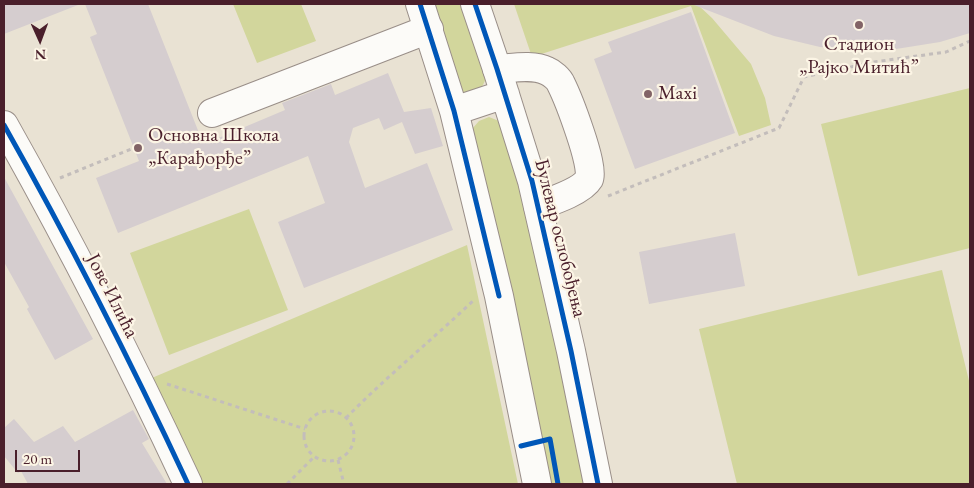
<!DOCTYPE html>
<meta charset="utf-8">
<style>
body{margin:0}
#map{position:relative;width:974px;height:488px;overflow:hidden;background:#e9e2d3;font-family:"EB Garamond",serif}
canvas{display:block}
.frame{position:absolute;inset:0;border:5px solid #4a1f2b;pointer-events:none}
.north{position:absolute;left:15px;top:15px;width:50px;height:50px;-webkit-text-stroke:4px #fcf5e5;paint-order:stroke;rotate:178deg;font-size:14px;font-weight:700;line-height:20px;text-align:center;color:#4a1f2b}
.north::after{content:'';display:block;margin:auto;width:18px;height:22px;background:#4a1f2b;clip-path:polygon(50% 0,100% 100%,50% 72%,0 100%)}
.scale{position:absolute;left:15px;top:450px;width:65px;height:22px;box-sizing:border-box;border:2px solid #4a1f2b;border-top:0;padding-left:6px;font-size:15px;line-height:18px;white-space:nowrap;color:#4a1f2b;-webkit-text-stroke:4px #fcf5e5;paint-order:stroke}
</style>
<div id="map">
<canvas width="974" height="488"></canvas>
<div class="frame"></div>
<div class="north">N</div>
<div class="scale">20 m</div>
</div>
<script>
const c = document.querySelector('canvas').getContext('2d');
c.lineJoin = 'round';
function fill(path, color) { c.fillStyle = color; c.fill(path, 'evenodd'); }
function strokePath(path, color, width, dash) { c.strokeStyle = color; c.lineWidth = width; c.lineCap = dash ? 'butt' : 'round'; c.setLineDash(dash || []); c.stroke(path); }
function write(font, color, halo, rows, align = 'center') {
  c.font = font + ' "EB Garamond",serif'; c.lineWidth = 4.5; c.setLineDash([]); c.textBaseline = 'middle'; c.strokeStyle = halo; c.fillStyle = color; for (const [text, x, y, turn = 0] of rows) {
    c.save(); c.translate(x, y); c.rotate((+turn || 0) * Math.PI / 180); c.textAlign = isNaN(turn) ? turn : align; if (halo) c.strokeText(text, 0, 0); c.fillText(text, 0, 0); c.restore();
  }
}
fill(new Path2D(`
 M233,4h68l15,37 -59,22z
 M430,4h30l26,74c-4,12 -10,17 -23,15l-4,-8z
 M514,4h183l15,14 39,46 14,34 6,27 -32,11 -48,-130 -159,51z
 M970,88v160l-112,28 -37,-152z
 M489,117l10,4 6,10 68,272 13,81h-37l-77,-355 7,-8z
 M249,209l39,101 -119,45 -39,-102z
 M467,245l51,239h-322l-49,-104z
 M942,270l28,115v99h-233l-38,-155z`), '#d2d69c');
fill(new Path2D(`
 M4,4h74v1l-74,29z
 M85,4h63l53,134 6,-2 2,6 76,-32 -3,-7 49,-19 4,11 53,-22 16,39 27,-4 12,38 -28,8 -13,-32 -18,8 -5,-12 -26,10 -4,14 16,46 62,-25 26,67 -149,58 -26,-66 47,-19 -17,-47 -190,77 -22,-55 43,-17 -49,-124 7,-3z
 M695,4h275v29l-30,9 -44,7 -37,1 -39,-3 -46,-11 -80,-31z
 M691,12l44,121 -100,36 -41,-110 18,-7 -4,-10z
 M4,177l89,162 -38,21 -28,-51 2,-2 -25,-45z
 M735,233l10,53 -96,18 -10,-52z
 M133,410l16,29 -7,4 25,41h-139l-7,-13 -3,2 -14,-17v-28l10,-9 20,23 29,-16 12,16z`), '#d5cdcf');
const minor = new Path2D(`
 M497,69c16,-1 36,-5 50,2 5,2 12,8 14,13 7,14 34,83 28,95 -7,12 -37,22 -51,27
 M212,113l217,-84
 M4,125c66,117 127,237 184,359`);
const major = new Path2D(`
 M420,4l34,107 45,185 38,188
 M475,4l22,65 35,112 39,170 27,133
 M454,111l51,-17`);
strokePath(minor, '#998e88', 30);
strokePath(major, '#998e88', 30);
strokePath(new Path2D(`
 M60,178l74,-30
 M608,196l171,-68 25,-51 70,-15 72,-10 24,-11
 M167,384l138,45
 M304 436a25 25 0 1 1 50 0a25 25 0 1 1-50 0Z
 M346,418c41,-42 86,-78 128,-118
 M338,460l6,24
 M287,484l27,-27`), '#c3bdbb', 3, [4, 4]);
strokePath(minor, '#fcfbf8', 28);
strokePath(major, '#fcfbf8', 28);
strokePath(new Path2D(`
 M420,4l34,107 45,185
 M475,4l22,65 35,112 39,170 27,133
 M4,125c66,117 127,237 184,359
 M521,446l29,-7 8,45`), '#0057b8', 5);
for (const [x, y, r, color] of [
 [859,25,5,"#826366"],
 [648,94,5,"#826366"],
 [138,148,5,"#826366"]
]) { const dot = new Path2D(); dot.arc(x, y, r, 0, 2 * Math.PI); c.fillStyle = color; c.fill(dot); strokePath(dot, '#fcf5e5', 2); }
write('20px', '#4a1f2b', '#fcf5e5', [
 ["Стадион",859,45,"center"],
 ["„Рајко Митић”",859,68,"center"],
 ["Maxi",658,94],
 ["Основна Школа",148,136],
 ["„Карађорђе”",148,159]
], 'left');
write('20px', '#4a1f2b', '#fcf5e5', [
 ["Булевар ослобођења",560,238,76],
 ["Јове Илића",112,296,63]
]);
</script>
